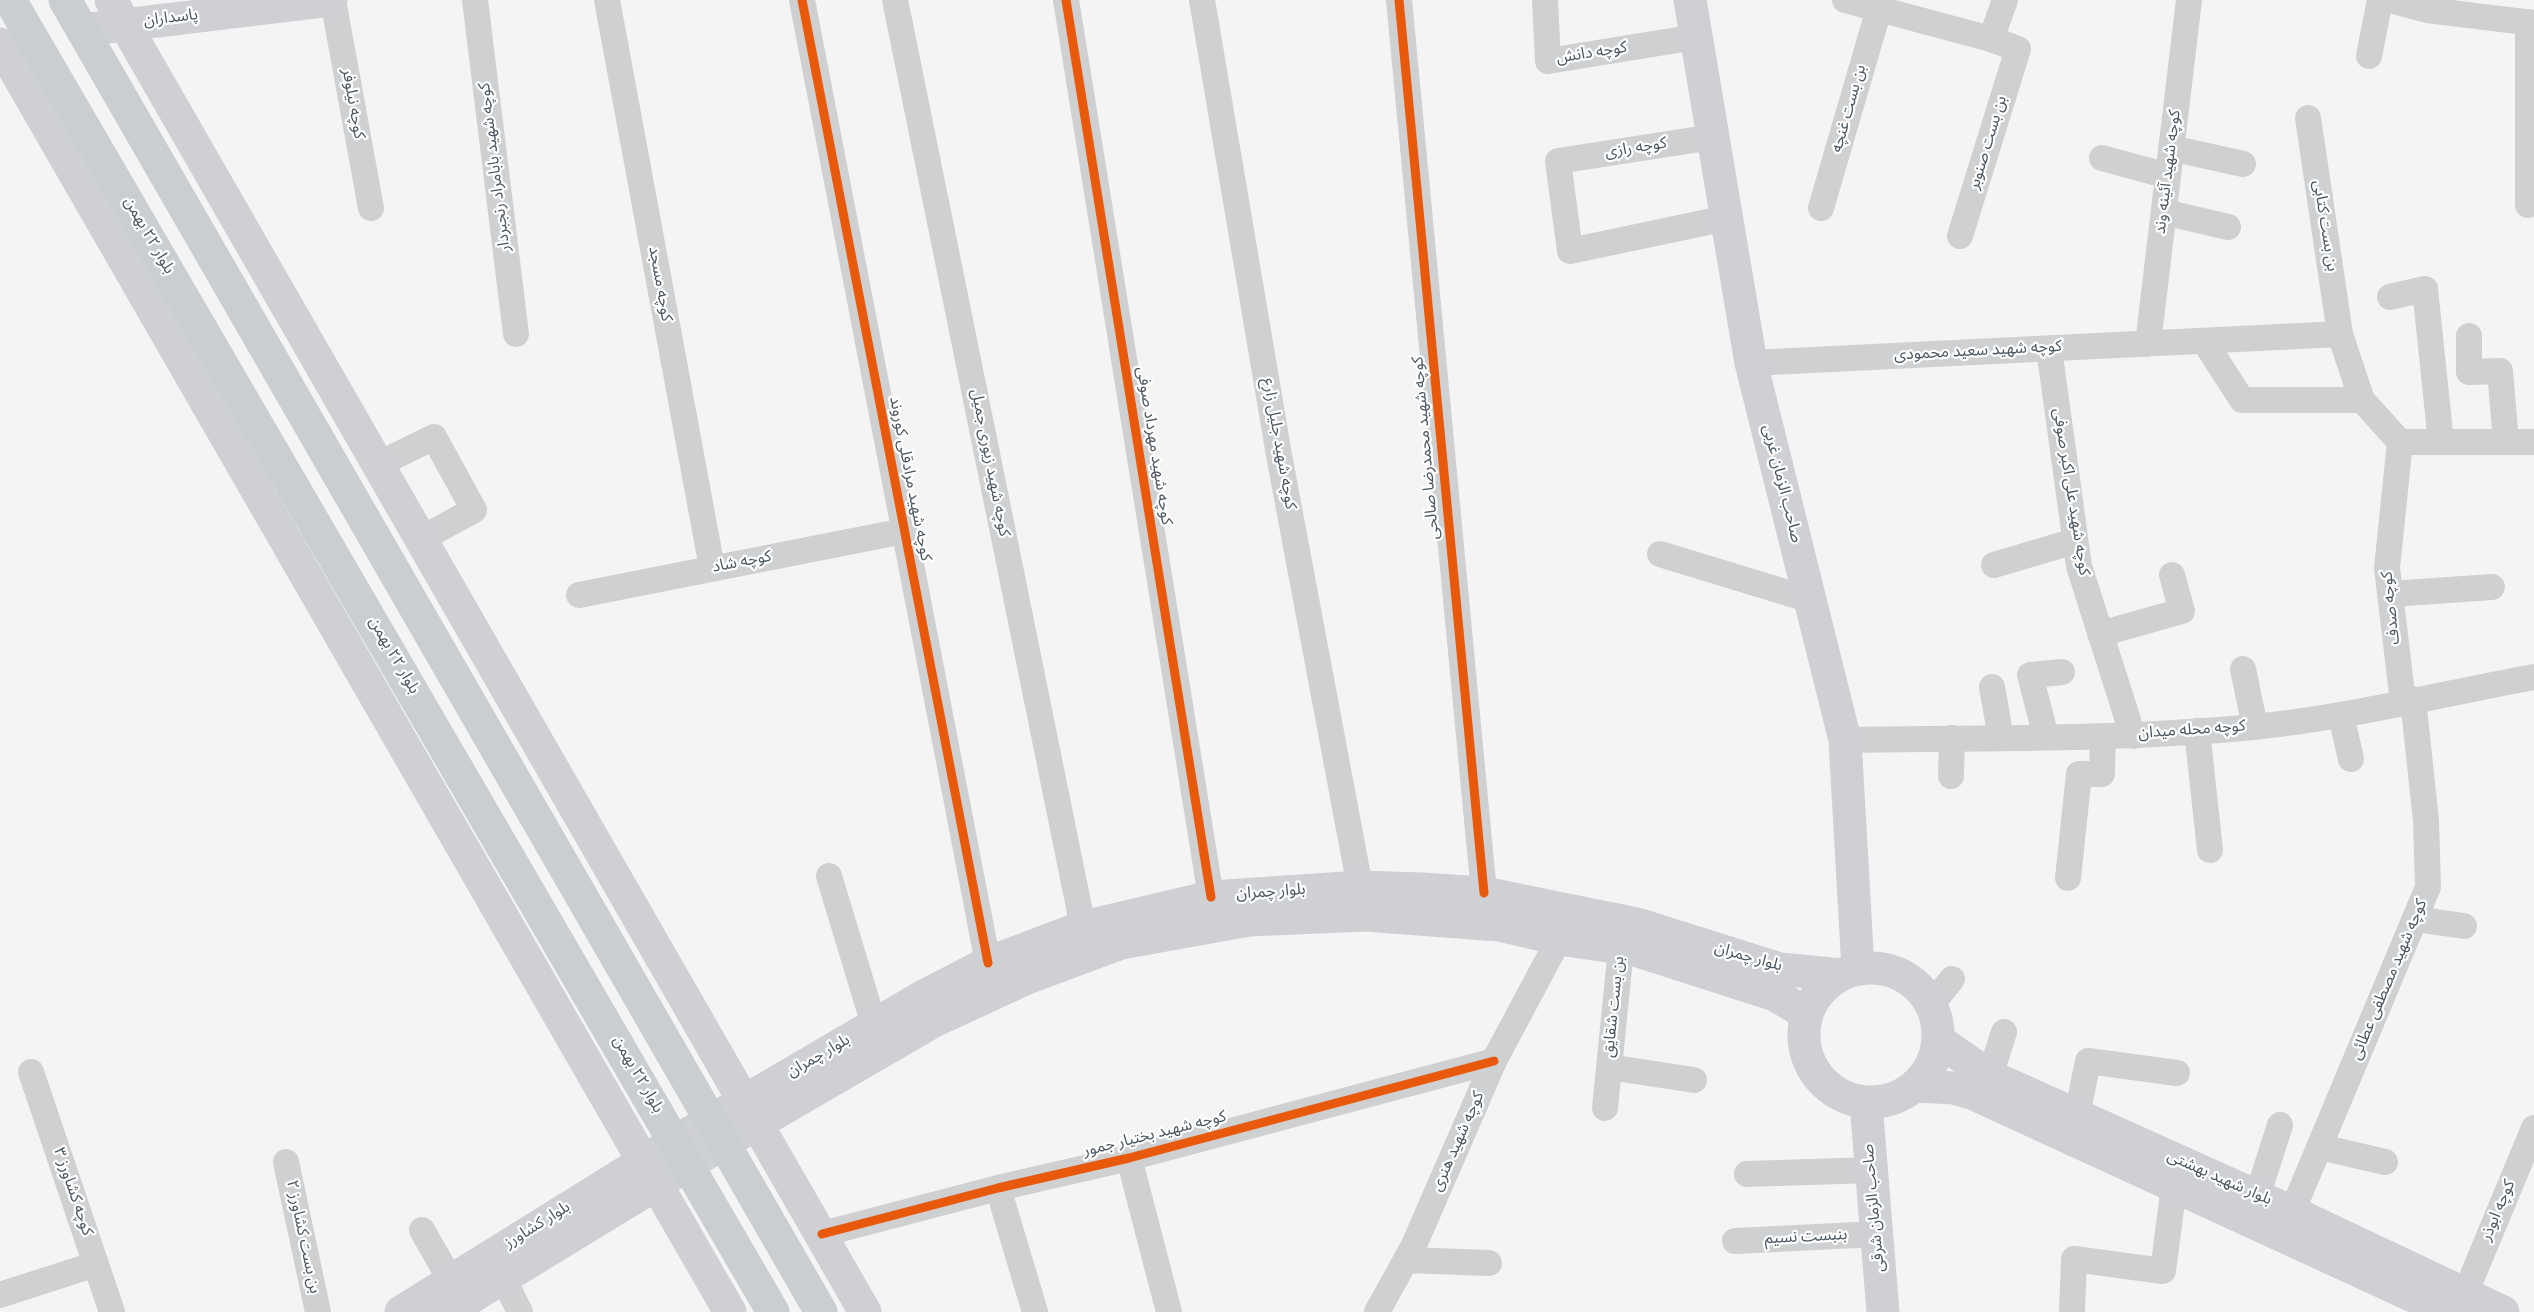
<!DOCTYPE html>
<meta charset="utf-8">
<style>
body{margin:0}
canvas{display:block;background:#f4f4f4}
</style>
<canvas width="2534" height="1312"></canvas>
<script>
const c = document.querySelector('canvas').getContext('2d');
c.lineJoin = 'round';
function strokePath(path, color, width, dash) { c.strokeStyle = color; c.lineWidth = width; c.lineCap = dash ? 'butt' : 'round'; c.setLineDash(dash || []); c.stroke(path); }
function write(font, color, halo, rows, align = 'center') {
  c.font = font + ' Overpass,"Noto Sans Arabic",sans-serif'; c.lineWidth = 4.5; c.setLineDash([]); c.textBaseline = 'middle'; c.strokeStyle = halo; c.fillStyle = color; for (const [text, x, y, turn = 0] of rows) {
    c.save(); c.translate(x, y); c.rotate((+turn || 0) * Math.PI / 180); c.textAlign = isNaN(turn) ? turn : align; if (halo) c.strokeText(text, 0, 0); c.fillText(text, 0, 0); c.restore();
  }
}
strokePath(new Path2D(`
 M333,0l38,208
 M475,0l41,334
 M607,0l105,568
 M802,0l186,963
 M895,0l188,927
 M1066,0l145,897
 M1202,0l77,455 81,432
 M1399,0l85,893
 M1545,0l3,61 148,-24
 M1845,0l146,39 27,10 -58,187
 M2390,0l37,10 107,13
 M2528,22v183
 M1991,39l14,-39
 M2369,56l11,-56
 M2308,118l32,216 22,66 38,42h134
 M1713,137l-155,24 12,90 157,-33
 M2171,148l72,16
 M2102,158l66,18
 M1821,208l58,-199
 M2164,212l64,15
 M2390,297l35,-8 16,153
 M2469,336v36l31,-1 6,71
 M2204,341l38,59h120
 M2148,344l41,-344
 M2049,349l30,217 54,170
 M1751,363l589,-29
 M2400,442l-13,126 16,134
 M379,464l55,-27 40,73 -53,29
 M1660,554l151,46
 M1994,565l81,-24
 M2390,594l102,-7
 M579,595l325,-64
 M2100,634l82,-23 -10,-36
 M2243,669l12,58
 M1992,687l9,51
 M2341,715l10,44
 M2197,731l13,119
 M2046,737l-16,-62 32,-3
 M1845,740c136,-2 272,0 408,-13 94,-9 188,-33 281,-50
 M1951,776l1,-38
 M829,876l45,149
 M2068,878l11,-104h23l1,-38
 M2415,919l49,7
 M1931,1005l21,-26
 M1609,1067l85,13
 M31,1072l81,240
 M1990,1076l14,-44
 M1605,1108l16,-160
 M2077,1116l11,-55 89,12
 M2320,1147l65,15
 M1129,1158l40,154
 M286,1162l32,150
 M1747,1174l125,-4
 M998,1188l37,124
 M2257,1197l23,-72
 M2292,1212l136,-325 -2,-66 -13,-122
 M422,1230l29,51
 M822,1234l176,-46 131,-30 365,-97
 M1735,1241l142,-7
 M1406,1260l83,3
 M503,1278l17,34
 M2465,1294l69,-166
 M0,1295l96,-31
 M1377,1312l37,-67 80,-184 65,-122
 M2072,1312l2,-53 89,12 11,-85`), '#ced0d2', 26);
strokePath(new Path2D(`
 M111,0l754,1312
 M1690,0l61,363 94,377 13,229
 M82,30l249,-30
 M0,44l730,1268
 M1804 1035a67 67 0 1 1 134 0a67 67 0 1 1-134 0Z
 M1938,1040l52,36 302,136 211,100
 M1916,1086l38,2 20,6 474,218
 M1866,1103l17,209
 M401,1312l275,-171 246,-144 66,-34 95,-36 128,-30 149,-10 62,2 62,4 73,15 80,16 143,45 61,6
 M447,1312l277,-169 210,-122 93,-43 94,-35 128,-23 116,-5 134,10 60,14 76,11 140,45 32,19`), '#ced0d4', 33);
strokePath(new Path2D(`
 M10,0l763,1312
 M65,0l756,1312`), '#caced1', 33);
strokePath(new Path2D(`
 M802,0l186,963
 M1066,0l145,897
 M1399,0l85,893
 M822,1234l176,-46 131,-30 365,-97`), '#e8590c', 9);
write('16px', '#4a5661', '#fff', [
 ["پاسداران",171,19,-7],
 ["کوچه دانش",1592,54,-9],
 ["کوچه نیلوفر",352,104,80],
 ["بن بست غنچه",1850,109,-74],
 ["بن بست صنوبر",1989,143,-73],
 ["کوچه رازی",1636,149,-9],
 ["کوچه شهید بابامراد رنجبردار",496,167,-97],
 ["کوچه شهید آئینه وند",2169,172,-83],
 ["بن بست کتابی",2324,226,81],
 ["بلوار ۲۲ بهمن",148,236,60],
 ["کوچه مسجد",659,284,80],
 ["کوچه شهید سعید محمودی",1978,352,-3],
 ["کوچه شهید جلیل زارع",1278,444,80],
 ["کوچه شهید مهرداد صوفی",1153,446,81],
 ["کوچه شهید محمدرضا صالحی",1427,448,-95],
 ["کوچه شهید زیوری جمیل",989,463,79],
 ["کوچه شهید مرادقلی کوروند",909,479,79],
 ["صاحب الزمان غربی",1781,484,76],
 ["کوچه شهید علی اکبر صوفی",2070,492,81],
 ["کوچه شاد",742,563,-11],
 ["کوچه صدف",2392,608,-96],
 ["بلوار ۲۲ بهمن",393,656,60],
 ["کوچه محله میدان",2192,731,-4],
 ["بلوار چمران",1271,893,-4],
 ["بلوار چمران",1748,958,16],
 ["کوچه شهید مصطفی عطائی",2390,980,-67],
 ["بن بست شقایق",1615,1007,-84],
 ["بلوار چمران",819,1057,-30],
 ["بلوار ۲۲ بهمن",637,1075,60],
 ["کوچه شهید بختیار جمور",1155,1135,-14],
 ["کوچه شهید هنری",1459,1142,-66],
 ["بلوار شهید بهشتی",2219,1179,24],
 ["کوچه کشاورز ۳",72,1192,71],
 ["صاحب الزمان شرقی",1875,1208,-95],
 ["کوچه ابوذر",2499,1211,-67],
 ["بلوار کشاورز",538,1226,-32],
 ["بن بست کشاورز ۲",302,1237,78],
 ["بنبست نسیم",1806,1238,-3]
]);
</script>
